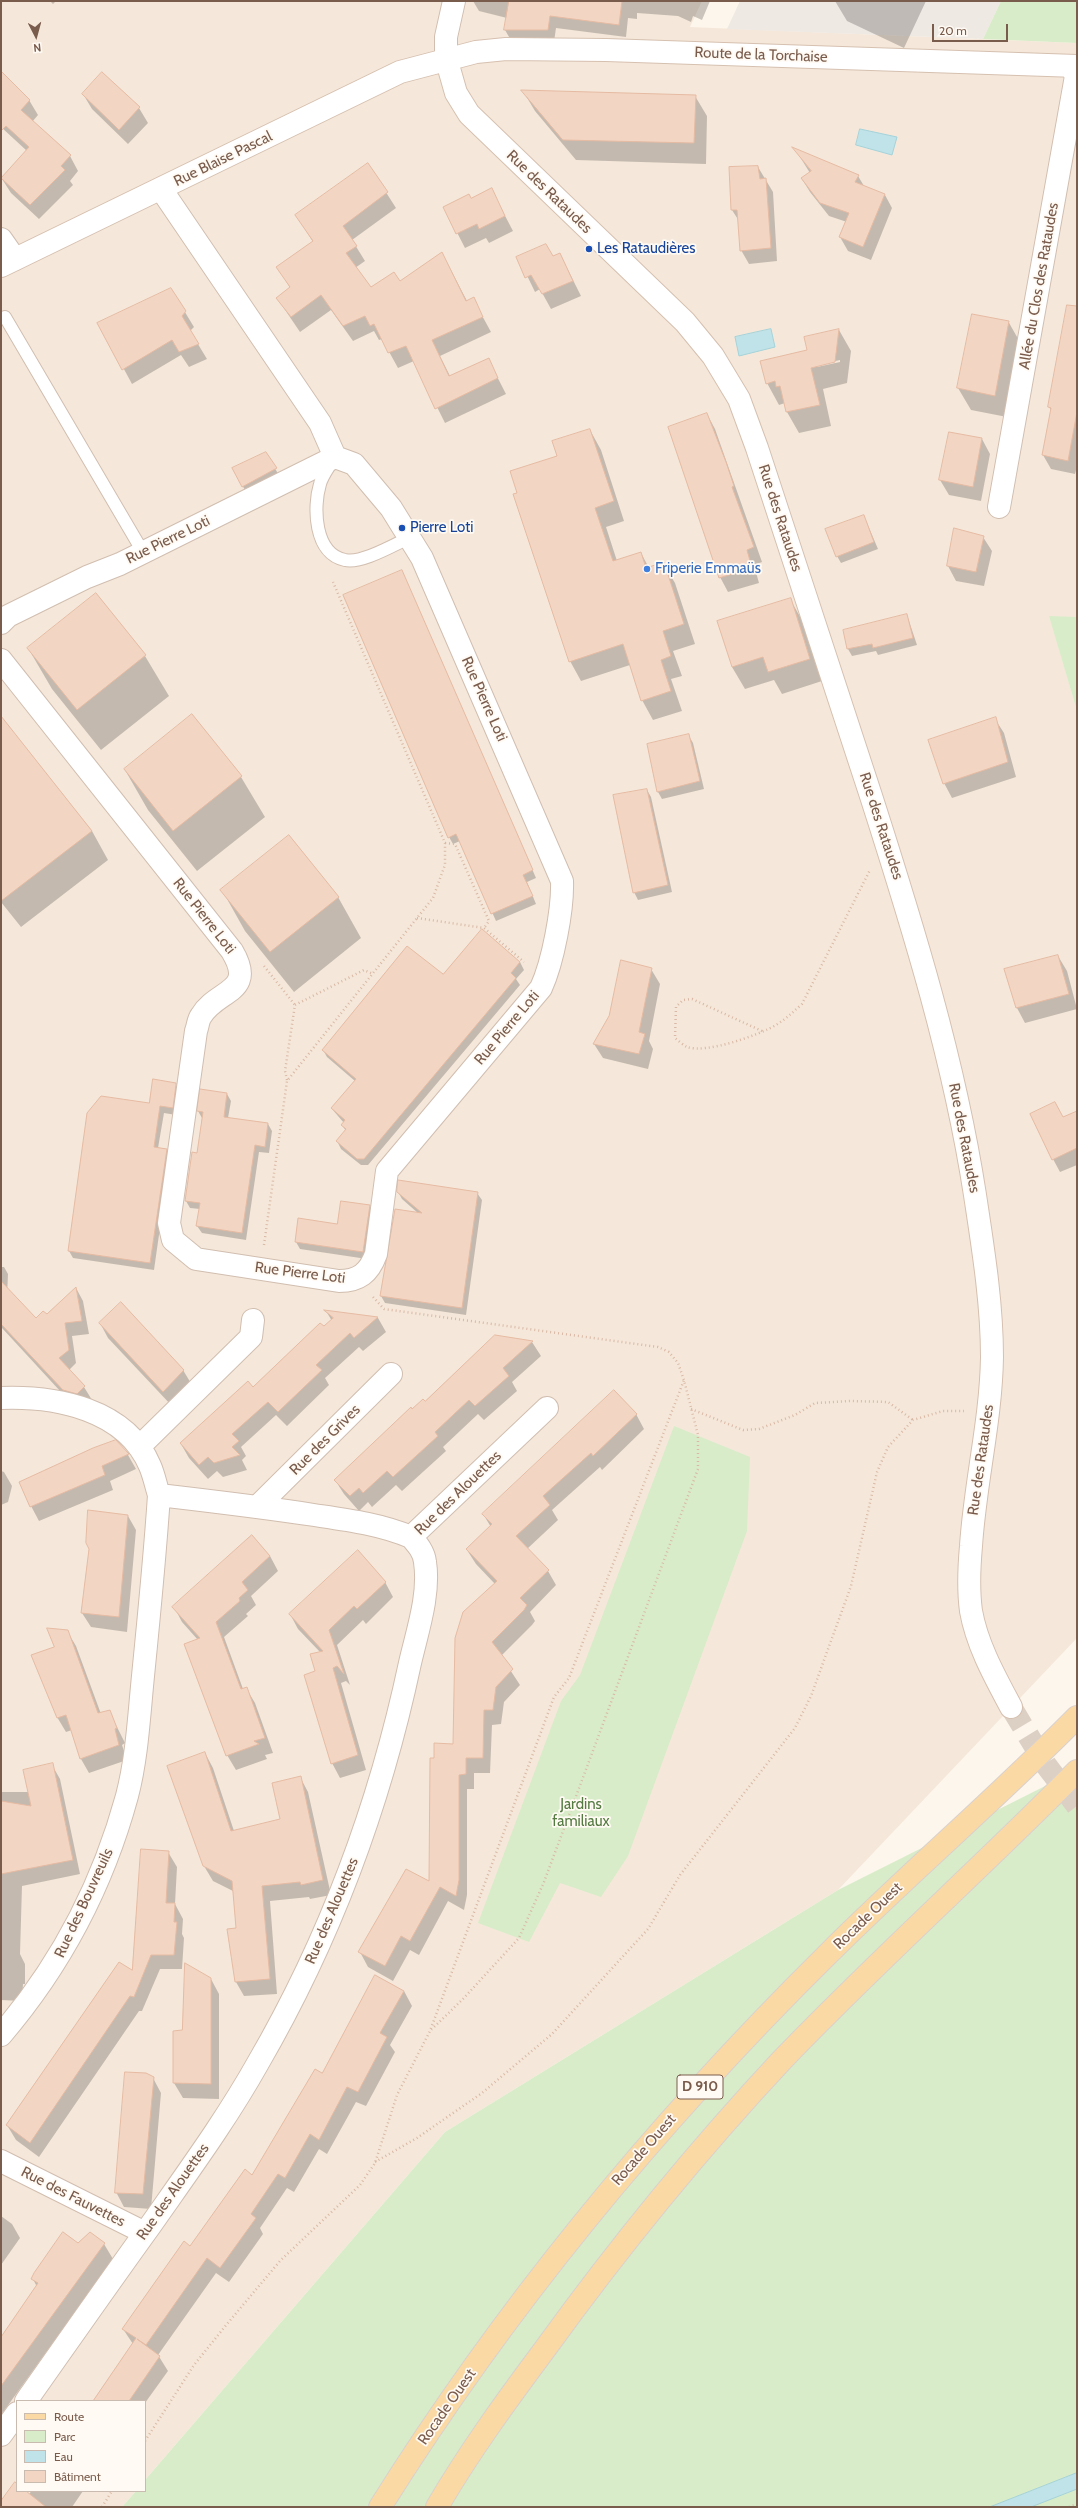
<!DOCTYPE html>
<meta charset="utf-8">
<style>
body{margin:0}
#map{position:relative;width:1078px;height:2508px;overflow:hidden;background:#fdf6ec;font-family:Cabin,sans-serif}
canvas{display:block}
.frame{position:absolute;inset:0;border:2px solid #7a5c4d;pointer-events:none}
.legend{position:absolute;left:16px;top:2400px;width:130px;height:92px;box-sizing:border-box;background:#fffaf3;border:1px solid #cabbb1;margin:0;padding:5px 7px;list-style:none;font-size:12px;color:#7a5c4d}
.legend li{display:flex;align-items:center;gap:8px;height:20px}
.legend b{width:20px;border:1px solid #cabbb1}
.north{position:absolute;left:16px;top:16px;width:40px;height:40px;-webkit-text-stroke:3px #fffaf3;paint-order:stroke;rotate:174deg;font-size:11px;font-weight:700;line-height:16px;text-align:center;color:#7a5c4d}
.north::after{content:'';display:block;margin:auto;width:14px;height:18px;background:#7a5c4d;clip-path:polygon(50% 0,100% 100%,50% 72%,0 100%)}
.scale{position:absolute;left:932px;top:24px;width:76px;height:18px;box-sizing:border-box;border:2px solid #7a5c4d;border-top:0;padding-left:5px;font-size:12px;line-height:14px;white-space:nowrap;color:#7a5c4d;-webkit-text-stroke:3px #fffaf3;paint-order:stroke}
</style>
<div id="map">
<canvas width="1078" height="2508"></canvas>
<div class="frame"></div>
<ul class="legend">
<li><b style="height:5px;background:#fbd9a5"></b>Route</li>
<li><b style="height:11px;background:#d8ecc9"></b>Parc</li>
<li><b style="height:11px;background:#bfe3e8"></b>Eau</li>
<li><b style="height:11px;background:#f3d5c3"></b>Bâtiment</li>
</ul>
<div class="north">N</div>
<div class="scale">20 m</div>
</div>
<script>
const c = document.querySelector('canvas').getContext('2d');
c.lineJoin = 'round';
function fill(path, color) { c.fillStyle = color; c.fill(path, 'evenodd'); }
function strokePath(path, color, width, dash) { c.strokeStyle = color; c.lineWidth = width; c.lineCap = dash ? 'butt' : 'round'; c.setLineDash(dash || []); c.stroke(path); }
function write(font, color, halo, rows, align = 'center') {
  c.font = font + ' Cabin,sans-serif'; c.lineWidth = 3.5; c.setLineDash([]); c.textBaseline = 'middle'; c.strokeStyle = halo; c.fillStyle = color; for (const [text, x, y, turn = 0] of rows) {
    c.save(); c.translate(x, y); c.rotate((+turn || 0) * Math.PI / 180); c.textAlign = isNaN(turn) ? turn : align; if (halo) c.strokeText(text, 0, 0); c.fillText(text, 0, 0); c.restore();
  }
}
fill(new Path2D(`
 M1,1h701l-12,26 387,16v574h-27l27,94v927l-239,252 -393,242 -300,348v-79h-128v90h119l-14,16h-121z`), '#f5e8da');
fill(new Path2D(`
 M740,1h261l-18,38 -256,-10z`), '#efe9e4');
fill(new Path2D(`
 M1001,1h76v42l-94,-4z
 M1049,616l28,1v94z
 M674,1426l76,31 -3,74 -119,325 -27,41 -41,-14 -31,59 -51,-19 83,-222 19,-26z
 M1077,1770v737h-955l14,-16h9v-11l300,-348 393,-242z`), '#d8ecc9');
const water = new Path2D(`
 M860,129l37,8 -5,18 -36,-10z
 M771,329l4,18 -36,9 -4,-19z
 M1077,2473v16l-46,18h-41z`);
fill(water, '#bfe3e8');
strokePath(water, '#a5d3da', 1);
fill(new Path2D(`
 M50,1h6l-3,3z
 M473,1h237l-8,19 -9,-4 -2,6 -13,-6 -41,-3v6l-9,-1 -2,19 -70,-9 -2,14h-42l-7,-12 2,-12 -28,-7z
 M835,1h91l-22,47 -57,-27z
 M1,73l28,27 9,15 -6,7 38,34 8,15 -8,10 3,4 -34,34 -28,-26 -9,-14 25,-28 -26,-24z
 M102,74l37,34 9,15 -20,21 -36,-35 -9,-15z
 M523,91l172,5 12,20 -1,48 -130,-4 -41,-49z
 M795,149l63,27 6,10 21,9 7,13 -21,52 -23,-9 -8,-14 7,-15 -18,-6 -19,-24 -8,-13 8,-6z
 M368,164l28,44 -44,32 13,21 -10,7 16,20 29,-6 42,-29 25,48 6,-2 18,33 -51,24 10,20 38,-17 18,35 -61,29 -31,-62 -16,7 -16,-29 -3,1 -5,-9 -21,10 -22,-31 -31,22 -23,-34 13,-10 -12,-21 35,-25 -17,-27z
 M758,167l15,25 4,69 -28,3 -8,-14 -2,-29 -7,-11z
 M491,189l22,42 -24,12 -3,-5 -21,10 -21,-41 27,-8z
 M560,254l21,42 -30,13 -11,-20 -5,3 -17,-35h35z
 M171,289l23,38 -4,4 17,28 -18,8 -8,-12 -49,29 -33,-61z
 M1008,321l13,23 -14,73 -36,-7 -13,-22z
 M1077,323v143l-2,8 -24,-5 -8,-14 9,-43 -3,-5z
 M839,330l12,21 -4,32 -24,6 8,37 -32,7 -12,-21 -2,-9 -6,2 -12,-22 41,-32 -3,-13zM840,360v2l-23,5v-2z
 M707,414l8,15 47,133 -8,3 5,18 -31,9 -8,-15z
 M590,430l11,20 23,71 -18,6 11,34 24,-8 8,15 14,-5 12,20 20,61 -22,7 9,25 -11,3 11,32 -29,9 -11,-20 -12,-35 -49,16 -11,-20 -52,-168z
 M982,439l8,15 -9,47 -32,-6 -9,-15z
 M266,453l18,31 -33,18 -17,-33z
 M864,516l14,33 -37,14 -4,-7z
 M983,537l9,14 -8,35 -28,-5 -8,-15z
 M402,571l134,307 -9,4 9,22 -40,17 -36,-80 -7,3 -4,-7z
 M96,594l49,62 24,40 -68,54 -49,-61 -24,-41z
 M790,599l13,23 19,59 -40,13 -8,-14 -29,9 -13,-22z
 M907,615l10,30 -39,10 -2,-4 -24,5 -4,-7 -4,-18z
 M192,716l49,61 24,40 -68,54 -49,-61 -23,-40z
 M1,717l91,114 16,29 -87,67 -20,-25z
 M995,719l9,14 12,44 -64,21 -8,-15z
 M689,736l4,7 11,46 -42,10 -4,-7z
 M647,790l4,7 21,95 -34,8 -4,-8z
 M222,890l116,7 23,41 -67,54 -49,-61z
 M1058,956l9,15 10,38 -52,14 -8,-15 -11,-39z
 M520,962l4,8 -8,9 4,6 -152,180h-7l-20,-16 -4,-8 9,-10 -4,-6 2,-2 -12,-14 23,-28 -28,-24 -4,-7 121,-75z
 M651,969l9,15 -11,57 4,8 -5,20 -45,-11 -9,-14z
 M175,1084l4,7 -3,24 -12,-2 -6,35 8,1 4,8 -16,113 -81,-12 -4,-7 19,-138 62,-9z
 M201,1090l26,4 4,7 -3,17 40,6 4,7 -3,22 -10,-1 -13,88 -44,-7 -5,-7 3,-17 -10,-1 -4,-7 12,-47 4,-36 -4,-7z
 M1077,1112v53l-17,7 -7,-13 10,-41z
 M398,1192l79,1 5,7 -16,115 -81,-12 -4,-7 38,-82 -17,-15z
 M369,1206l4,7 -6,46 -67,-10 -4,-7 42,-17z
 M1,1267h3l4,7 -1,23h-6z
 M76,1288l7,13 6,33 -17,2 4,27 -7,7 15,17 8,13 -20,4 -70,-76 -1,-19 35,10 11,-4z
 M326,1311l52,7 8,14 -23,19 -4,-4 -34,31 4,7 -42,41 -11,-11 -35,32 5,9 -4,4 5,10 -24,7 -6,-6 -9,8 -19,-21 -8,-14 72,-56 71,-60 8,-7z
 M100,1323l83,47 9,15 -20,21 -64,-68z
 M496,1336l36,6 9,14 -29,26 5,9 -33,29 -6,-6 -35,33 3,4 -44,40 -6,-6 -24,22 -4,-5 -9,9 -15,-17 -9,-14 77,-70 13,-8z
 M636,1414l8,15 -42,41 -2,-3 -48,43 6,10 -31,29 21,22 8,14 -26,27 5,9 -3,4 -31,31 19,29 -16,17 -3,22 -9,1 -2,48h-16v16h-7v106l-3,15 -16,-9 -29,54 -9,-5 -17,31 -25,-14 -8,-15 70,-70 5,-123 19,-14 41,-161 -19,-20 -9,-14 24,-23 -8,-13z
 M115,1441l13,14 8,14 -26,12 3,9 -74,31 -8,-15z
 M1,1471l3,1 8,14 -4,16 -7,3z
 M128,1516l8,14 -9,102 -36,-5 -9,-14z
 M251,1536l19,20 8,15 -27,25 5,9 -10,9 2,2 -24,21 19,52 3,-1 9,15 18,50 -8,2 2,4 -31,11 -9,-15 -29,-115 -16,-18 -8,-15z
 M385,1582l8,15 -27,27 -3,-4 -26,25 13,40 -4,-4 -5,2 25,87 -26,8 -8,-15 -16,-92 4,-19 -22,-23 -8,-15z
 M67,1631l9,15 25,68 8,-3 16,32 -3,2 5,15 -38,13 -8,-14 -9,-29 -6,2 -9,-15 -2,-70z
 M205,1753l8,15 21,63 47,-11 19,-43 8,15 23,103 -21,4 -1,-2 -39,4 7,93 -33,2 -8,-14 1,-53 -4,-38 -20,-10 -9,-15z
 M52,1765l8,14 20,95 -58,12 -2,68 5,10v20h-2l-1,17 -21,-1v-208h28z
 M168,1852l9,15 -2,37 8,15 -1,15 2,4 -2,31h-22l-18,42h-3l-100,146 -23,-17 -9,-15 126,-153z
 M211,1979l8,15v105l-36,-1 -9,-15v-51l9,-1z
 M404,1991l8,15 -22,39 5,7 -29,54 -10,-4 -29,52 -8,-5 -25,43 -7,-4 -27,40 3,6 -34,48 -13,-9 -58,82 10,16 -23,32v-2h-52l40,-57 -10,-15 129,-153 70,-102z
 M153,2078l8,15 -10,116 -27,-2 -8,-15z
 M1,2216l11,8 8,14 -19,27z
 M90,2233l14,11 9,15 -112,156v-76l36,-52 -4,-8 45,-34z
 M17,2486v5h7l5,4 2,-4h52l-11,16h-71v-4z`), '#0003');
const building = new Path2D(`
 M509,1h113l-3,24 -69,-9 -2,14h-44z
 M1,71l29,29 -9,10 50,45 -10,11 4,4 -35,35 -29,-27 28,-31 -23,-21 -5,5z
 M102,72l38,35 -21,23 -37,-36z
 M521,90l175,5 -2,48 -131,-3z
 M792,147l67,28 -4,7 30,12 -22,53 -24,-10 10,-24 -29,-10 -19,-25 10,-7z
 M368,163l20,29 -45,34 14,20 -11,7 25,34 23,-15 6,9 42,-29 24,49 8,-4 9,20 -51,23 17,36 40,-18 9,20 -63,31 -29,-63 -18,7 -14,-29 -4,2 -5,-10 -22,10 -22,-31 -30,22 -15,-19 14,-11 -14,-20 37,-26 -18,-26z
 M758,166l2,13 6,-1 5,70 -31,3 -3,-41h-6l-2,-43z
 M492,188l13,28 -26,13 -2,-5 -21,10 -13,-27 26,-13 2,4z
 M546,244l7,12 7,-3 13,28 -31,13 -11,-19 -6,3 -9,-21z
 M171,288l15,23 -4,5 17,28 -20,8 -7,-12 -50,30 -25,-47z
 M1067,305l10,1v106l-9,49 -26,-6 9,-47 -3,-1z
 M972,314l37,7 -14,75 -38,-8z
 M839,329l-4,33 -24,6 9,37 -34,7 -6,-26 -4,1 -1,-6 -9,3 -6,-23 47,-11 -3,-13z
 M707,413l19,49 8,24 -2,1 22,60 -7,3 5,18 -33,10 -51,-151z
 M590,429l24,72 -19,7 18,53 28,-9 5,16 18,-6 20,62 -21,7 8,25 -10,4 10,31 -30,10 -18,-57 -54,18 -56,-168 4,-1 -7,-22 47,-15 -5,-15z
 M949,432l33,6 -9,49 -34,-7z
 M266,452l11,16 -35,19 -10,-19z
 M864,515l10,27 -38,15 -11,-28z
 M954,528l30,8 -8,36 -29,-6z
 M402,570l131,300 -10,5 10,21 -42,18 -35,-80 -8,4 -105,-243z
 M96,593l50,62 -69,55 -50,-62z
 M791,598l19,61 -42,13 -5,-15 -31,10 -15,-46z
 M907,614l6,24 -40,10 -1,-4 -25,5 -4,-19z
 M192,714l50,62 -69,55 -49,-62z
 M1,716l91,115 -91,70z
 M996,717l12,45 -65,22 -15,-44z
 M689,734l11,47 -43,11 -10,-48z
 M647,789l21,96 -35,8 -20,-98z
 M289,835l50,62 -69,55 -50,-62z
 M482,929l38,33 -9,11 5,5 -152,181h-7l-21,-18 10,-12 -5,-4 4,-5 -14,-12 25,-29 -34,-29 85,-104 36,28z
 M1058,955l11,39 -53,14 -12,-39z
 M621,960l31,8 -13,64 6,2 -6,20 -46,-10 16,-28z
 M153,1079l23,4v2l-3,23 -13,-2 -6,41 13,2 -17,114 -82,-12 19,-138 14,-17 48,7z
 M200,1089l27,4 -3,24 44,6 -3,24 -10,-2 -13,88 -46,-7 4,-23 -15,-2 7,-49 5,1 6,-41 -6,-1z
 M1055,1102l8,15 14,-6v37l-25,12 -22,-46z
 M398,1180l80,12 -16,116 -82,-12 15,-87 27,4 -25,-21z
 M341,1201l29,4 -7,47 -68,-10 3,-24 39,6z
 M1,1281l35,37 7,-7 4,3 29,-27 6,34 -17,2 4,27 -10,8 26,28 -8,8 -14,-4 -62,-66z
 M121,1302l63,68 -21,22 -64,-69z
 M324,1310l54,7 -24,21 -4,-5 -34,32 6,5 -44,42 -10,-10 -36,32 7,7 -7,6 8,8 -26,8 -6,-6 -9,8 -19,-22 68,-62 5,6 67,-64 4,3 9,-8z
 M495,1335l38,6 -30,27 6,8 -34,30 -6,-6 -34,32 3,4 -45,41 -6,-6 -24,22 -4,-5 -9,8 -16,-16 77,-73 1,2 11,-10 2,2z
 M614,1390l23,24 -44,42 -2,-3 -48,43 7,9 -34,31 33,34 -29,28 7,7 -3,5 -32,32 21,27 -17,18 -3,23h-9l-1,48h-17v16l-7,1v105l-3,16 -16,-9 -30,54 -9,-5 -16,30 -27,-14 48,-83 23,12 1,-123h4v-15l19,1 2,-106 8,-26 34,-31 -31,-32 26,-25 -10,-10z
 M116,1440l13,14 -27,12 3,9 -75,32 -11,-25 74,-34z
 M88,1510l40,5 -9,102 -38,-4 8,-64 -3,-6z
 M252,1535l18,21 -28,26 6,8 -9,8 1,3 -24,21 25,67 6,-2 18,51 -11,3 5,3 -33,12 -42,-112 16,-6 -28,-31z
 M358,1550l28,32 -29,27 -3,-3 -25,24 15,44 -7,-8 -4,2 25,87 -27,9 -27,-89 11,-4 -5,-17 13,-3 -34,-37z
 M47,1628l21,2 30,83 12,-3 7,18 -2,1 4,16 -39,14 -14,-44 -9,3 -26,-63 23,-8z
 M205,1752l26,79 49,-12 -8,-36 29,-7 22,104 -22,5 -1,-3 -38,4 8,93 -35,3 -8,-53 9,-1 -4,-47 -29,-15 -36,-100z
 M53,1763l20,97 -72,14v-73l30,5 -8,-36z
 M141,1849l28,2 -3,52h9l-1,19h3l-3,33h-23l-17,42 -4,-1 -100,147 -24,-18 113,-163 13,8z
 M185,1963l26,15v106l-38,-1v-52l9,-1z
 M375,1975l29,16 -24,42 7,4 -29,55 -11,-5 -28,53 -9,-6 -25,44 -7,-4 -27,40 5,4 -36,50 -13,-10 -61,87 -9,-6 23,17 -31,45h-36l43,-63 -14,-9 62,-88 6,5 55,-77 7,6 63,-106 7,4z
 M125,2072l21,1 8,4 -11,117 -28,-1z
 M63,2232l15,11 12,-11 15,11 -104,143v-49l37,-54 -7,-4 3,-6z
 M15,2482l2,2v7h9l20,16h-45v-6z`);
fill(building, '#f3d5c3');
strokePath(building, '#e6bba3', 1);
strokePath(new Path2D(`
 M1011,1707l35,58 31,41`), '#dcd0c4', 22, [22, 11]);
const lane = new Path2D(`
 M5,317l138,235
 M333,460c-4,7 -11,16 -13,24 -7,23 -6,70 25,76 17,4 50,-16 66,-23`);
const street = new Path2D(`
 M446,58v-21l8,-36
 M1,239l14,20
 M999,507l77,-431 -5,-10
 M1,623l7,-7 79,-39 33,-13 215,-107
 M1,660l231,291c25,42 -15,38 -31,65 -3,4 -3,10 -5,15l-27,192 4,17 23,19 143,22c20,0 30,-8 37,-27l11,-83 154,-183c12,-26 22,-79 21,-107l-140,-323 -31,-50 -37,-44 -19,-7 -15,-34 -159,-234
 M1,1398c55,-2 125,11 149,68 4,9 6,20 9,29 -4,61 -10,121 -16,181 -4,40 -6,82 -16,120 -24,88 -67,170 -126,239
 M139,1447l112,-110 2,-17
 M159,1495c51,6 103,12 155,20 34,5 66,9 97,22
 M258,1506l133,-132
 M1,2161l144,72
 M26,2401c41,-58 82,-117 124,-175 37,-53 76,-106 108,-163 72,-124 122,-259 152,-400 7,-31 20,-68 15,-101 -1,-10 -7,-17 -14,-25l136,-129
 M1,2435l16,-22`);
const secondary = new Path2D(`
 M446,58l10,35 13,21 216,208 28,34 26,43 18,49c39,116 77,232 114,348 42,131 83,263 104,399 8,53 17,108 17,162 -1,64 -17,126 -21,189 -2,22 -3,43 0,65 6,34 24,66 40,96
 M1,266l399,-194 76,-20 30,-3 100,1 471,16`);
const primary = new Path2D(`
 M380,2507c126,-201 278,-385 447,-552 81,-81 169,-156 250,-238
 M437,2507c32,-55 70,-107 108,-158 73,-101 152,-198 237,-289 95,-99 198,-191 295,-289`);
strokePath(lane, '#d1beb0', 14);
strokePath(street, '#d1beb0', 24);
strokePath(secondary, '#d6c0b0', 24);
strokePath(primary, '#dad1cd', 24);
strokePath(new Path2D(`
 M445,843l10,1 34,77 -5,7
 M417,918l67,10 40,34
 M264,966l31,39
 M762,1031l-70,-32 -9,1 -7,7 -1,31c4,3 8,7 12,9 19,7 72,-12 89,-22 10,-6 17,-13 26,-21l68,-134
 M287,1080l-2,-9 10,-66 69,-35 9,4
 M264,1245l23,-164 146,-183 12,-33v-22l-112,-261
 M373,1297l11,12 274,38 11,5 9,11 6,17 14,55v34l-154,413 -25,56 -56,61 -32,31
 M691,1409l52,21 16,-1 36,-14 20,-12 36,-2 37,1 25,18
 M375,2162l42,-24 65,-45 70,-59 96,-105 32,-54 115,-147 16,-32 40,-110 26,-114 11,-25 25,-27 30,-9h21
 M145,2441l49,-76 33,-41 53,-63 80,-76 15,-22 22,-68 33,-64 124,-334 15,-19 115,-298
 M102,2507l10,-16
 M1069,2507l8,-3`), '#d9b8a5', 2.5, [1, 3]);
strokePath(lane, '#fff', 12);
strokePath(street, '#fff', 22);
strokePath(secondary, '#fff', 22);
strokePath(primary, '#fbd9a5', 22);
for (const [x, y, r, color] of [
 [589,249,4,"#1a4fb4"],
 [402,528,4,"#1a4fb4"],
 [647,569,4,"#3f7fe0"]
]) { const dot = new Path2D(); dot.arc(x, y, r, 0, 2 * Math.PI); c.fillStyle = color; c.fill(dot); strokePath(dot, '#fffaf3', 1.5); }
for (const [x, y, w] of [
 [700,2087,46]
]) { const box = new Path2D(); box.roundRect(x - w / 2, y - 12, w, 24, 3); c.fillStyle = '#fffaf3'; c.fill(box); strokePath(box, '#7a5c4d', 1); }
write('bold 14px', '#7a5c4d', null, [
 ["D 910",700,2087]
]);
write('15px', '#7a5c4d', '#fffaf3', [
 ["Route de la Torchaise",761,55,2],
 ["Rue Blaise Pascal",223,159,-26],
 ["Rue des Rataudes",549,192,44],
 ["Allée du Clos des Rataudes",1039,286,-80],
 ["Rue des Rataudes",780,518,72],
 ["Rue Pierre Loti",168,540,-26],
 ["Rue Pierre Loti",484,699,66],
 ["Rue des Rataudes",881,826,72],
 ["Rue Pierre Loti",204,916,52],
 ["Rue Pierre Loti",507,1028,-50],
 ["Rue des Rataudes",964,1138,79],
 ["Rue Pierre Loti",300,1273,7],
 ["Rue des Grives",325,1440,-45],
 ["Rue des Rataudes",981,1460,-82],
 ["Rue des Alouettes",458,1493,-44],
 ["Rue des Bouvreuils",84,1903,-65],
 ["Rue des Alouettes",332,1911,-67],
 ["Rocade Ouest",868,1916,-44],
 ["Rocade Ouest",644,2150,-49],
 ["Rue des Alouettes",173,2192,-55],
 ["Rue des Fauvettes",73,2197,27],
 ["Rocade Ouest",447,2407,-55]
]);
write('15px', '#164399', '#fffaf3', [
 ["Les Rataudières",597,249],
 ["Pierre Loti",410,528]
], 'left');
write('15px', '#366cbe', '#fffaf3', [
 ["Friperie Emmaüs",655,569]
], 'left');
write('15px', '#537a41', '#fffaf3', [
 ["Jardins",581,1805],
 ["familiaux",581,1822]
]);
</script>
